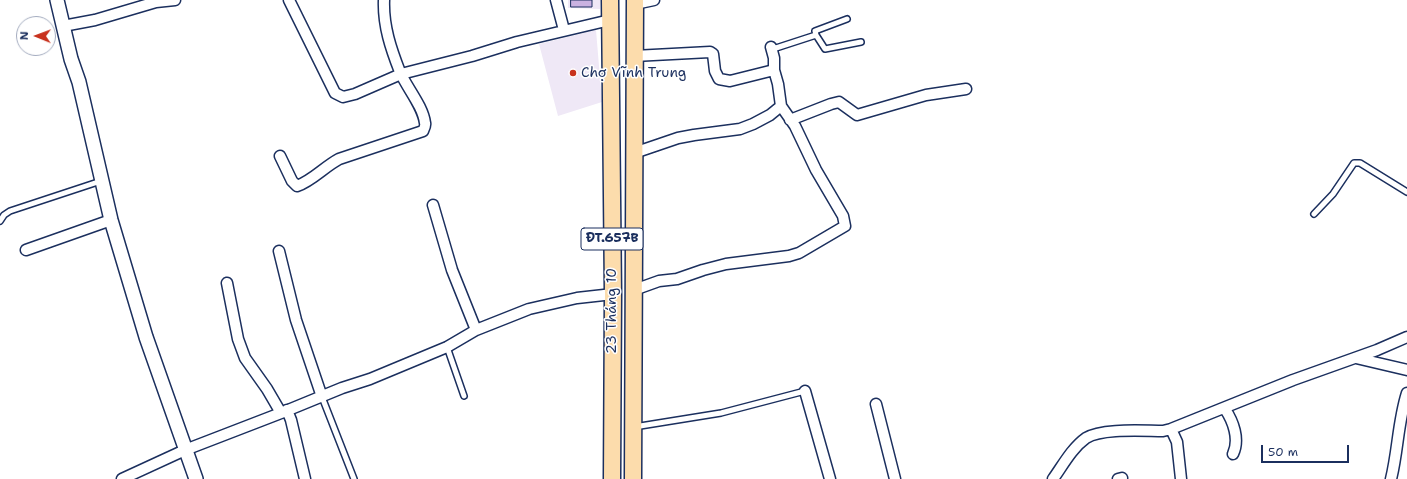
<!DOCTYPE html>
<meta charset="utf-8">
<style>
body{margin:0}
#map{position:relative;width:1407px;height:479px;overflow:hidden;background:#fff;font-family:"Shantell Sans",sans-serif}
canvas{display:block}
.north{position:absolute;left:16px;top:16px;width:40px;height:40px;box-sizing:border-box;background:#fff;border:1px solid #a4acbf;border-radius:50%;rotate:271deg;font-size:11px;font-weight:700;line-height:16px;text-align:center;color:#1b2f5e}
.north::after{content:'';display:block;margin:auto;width:14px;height:18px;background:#c8321e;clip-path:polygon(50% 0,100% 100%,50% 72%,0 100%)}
.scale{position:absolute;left:1261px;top:445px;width:88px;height:18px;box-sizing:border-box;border:2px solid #1b2f5e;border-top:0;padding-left:5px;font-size:12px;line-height:14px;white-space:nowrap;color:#1b2f5e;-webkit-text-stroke:3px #fff;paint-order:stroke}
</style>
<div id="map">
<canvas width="1407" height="479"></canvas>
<div class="north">N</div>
<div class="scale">50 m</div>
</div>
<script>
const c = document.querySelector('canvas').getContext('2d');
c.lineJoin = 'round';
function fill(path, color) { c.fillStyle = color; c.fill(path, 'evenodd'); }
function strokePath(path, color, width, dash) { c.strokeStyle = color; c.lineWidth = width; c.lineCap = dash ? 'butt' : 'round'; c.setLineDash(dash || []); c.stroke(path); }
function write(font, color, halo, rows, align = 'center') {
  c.font = font + ' "Shantell Sans",sans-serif'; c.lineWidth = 3; c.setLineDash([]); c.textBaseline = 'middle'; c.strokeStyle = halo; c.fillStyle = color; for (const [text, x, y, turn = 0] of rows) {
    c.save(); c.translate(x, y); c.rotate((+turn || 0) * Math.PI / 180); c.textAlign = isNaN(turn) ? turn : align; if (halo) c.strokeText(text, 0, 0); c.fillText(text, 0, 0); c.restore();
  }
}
fill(new Path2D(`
 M568,0h32v9l-32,-1z
 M596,30l6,72 -44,14 -19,-72z`), '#efe8f6');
const building = new Path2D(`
 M571,0h21v7h-21z`);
fill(building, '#cab2e1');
strokePath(building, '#1b2f5e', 1);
const service = new Path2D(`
 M816,35l9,14 36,-7
 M771,47l5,1 40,-13 -1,-4 32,-12
 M1314,214l19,-20 21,-31h6l47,29
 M0,221l4,-6 6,-4 91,-30
 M447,347l17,49
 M322,397l32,82
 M634,427l87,-14 84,-22`);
const minor = new Path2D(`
 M289,0l46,93 8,4 12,-3 46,-20 71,-18 45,-14 93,-22
 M556,0l8,30
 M635,4l19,-4
 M63,26l32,-6 61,-18 19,-2
 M771,47l3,11v12
 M790,120l41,-16 8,-2 18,13 69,-20 40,-6
 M634,153l44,-15 16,-3 46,-6 13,-5 17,-9 11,-9 -3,-22 -4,-14 -44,11 -11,-2 -4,-8 -2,-17 -3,-2 -76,4
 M280,156l12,25 5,5c15,-5 27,-19 42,-27l84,-28c1,-2 3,-6 2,-8 -2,-17 -18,-35 -25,-51 -9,-23 -17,-46 -16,-72
 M433,205l19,65 24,60
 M26,250l85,-30
 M279,251l17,69 26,77
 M227,283l11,56 7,19 22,31 14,24
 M634,290l25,-9 18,-2 26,-9 23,-6 63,-8 10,-3 46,-27 -2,-10 -27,-46 -21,-44 -14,-20
 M1356,358l51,12
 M805,391l25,88
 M876,404l19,75
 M1225,409c8,12 15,30 8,45
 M287,410l4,10 14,59
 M1171,429l6,13 4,37
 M122,479l63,-29 96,-37 61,-25 28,-9 77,-32 29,-17 53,-21 48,-11 36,-4
 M1053,479c10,-14 19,-31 33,-41 16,-10 57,-7 77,-7l8,-2 122,-49 84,-30 30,-13
 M1118,479l4,-1
 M1391,479c7,-28 7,-58 16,-86`);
const tertiary = new Path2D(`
 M57,0l14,59 8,23 32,138 35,117 50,142`);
const primary = new Path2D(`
 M610,0l3,294 -1,185
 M633,479l2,-479`);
strokePath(service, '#1b2f5e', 8);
strokePath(minor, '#1b2f5e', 13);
strokePath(tertiary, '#1b2f5e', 16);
strokePath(primary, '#1b2f5e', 19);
strokePath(service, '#fff', 5);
strokePath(minor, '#fff', 10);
strokePath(tertiary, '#fff', 13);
strokePath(primary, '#fcdcac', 16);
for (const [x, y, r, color] of [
 [573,73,4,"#c8321e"]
]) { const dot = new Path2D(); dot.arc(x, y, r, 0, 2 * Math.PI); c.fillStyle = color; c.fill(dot); strokePath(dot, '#fff', 1.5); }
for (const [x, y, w] of [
 [612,239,62]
]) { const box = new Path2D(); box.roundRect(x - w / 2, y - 11, w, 22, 3); c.fillStyle = '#fff'; c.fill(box); strokePath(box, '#1b2f5e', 1); }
write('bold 13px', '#1b2f5e', null, [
 ["ĐT.657B",612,239]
]);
write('14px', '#1b2f5e', '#fff', [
 ["Chợ Vĩnh Trung",581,73]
], 'left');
write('14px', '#1b2f5e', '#fff', [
 ["23 Tháng 10",612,311,-90]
]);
</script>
